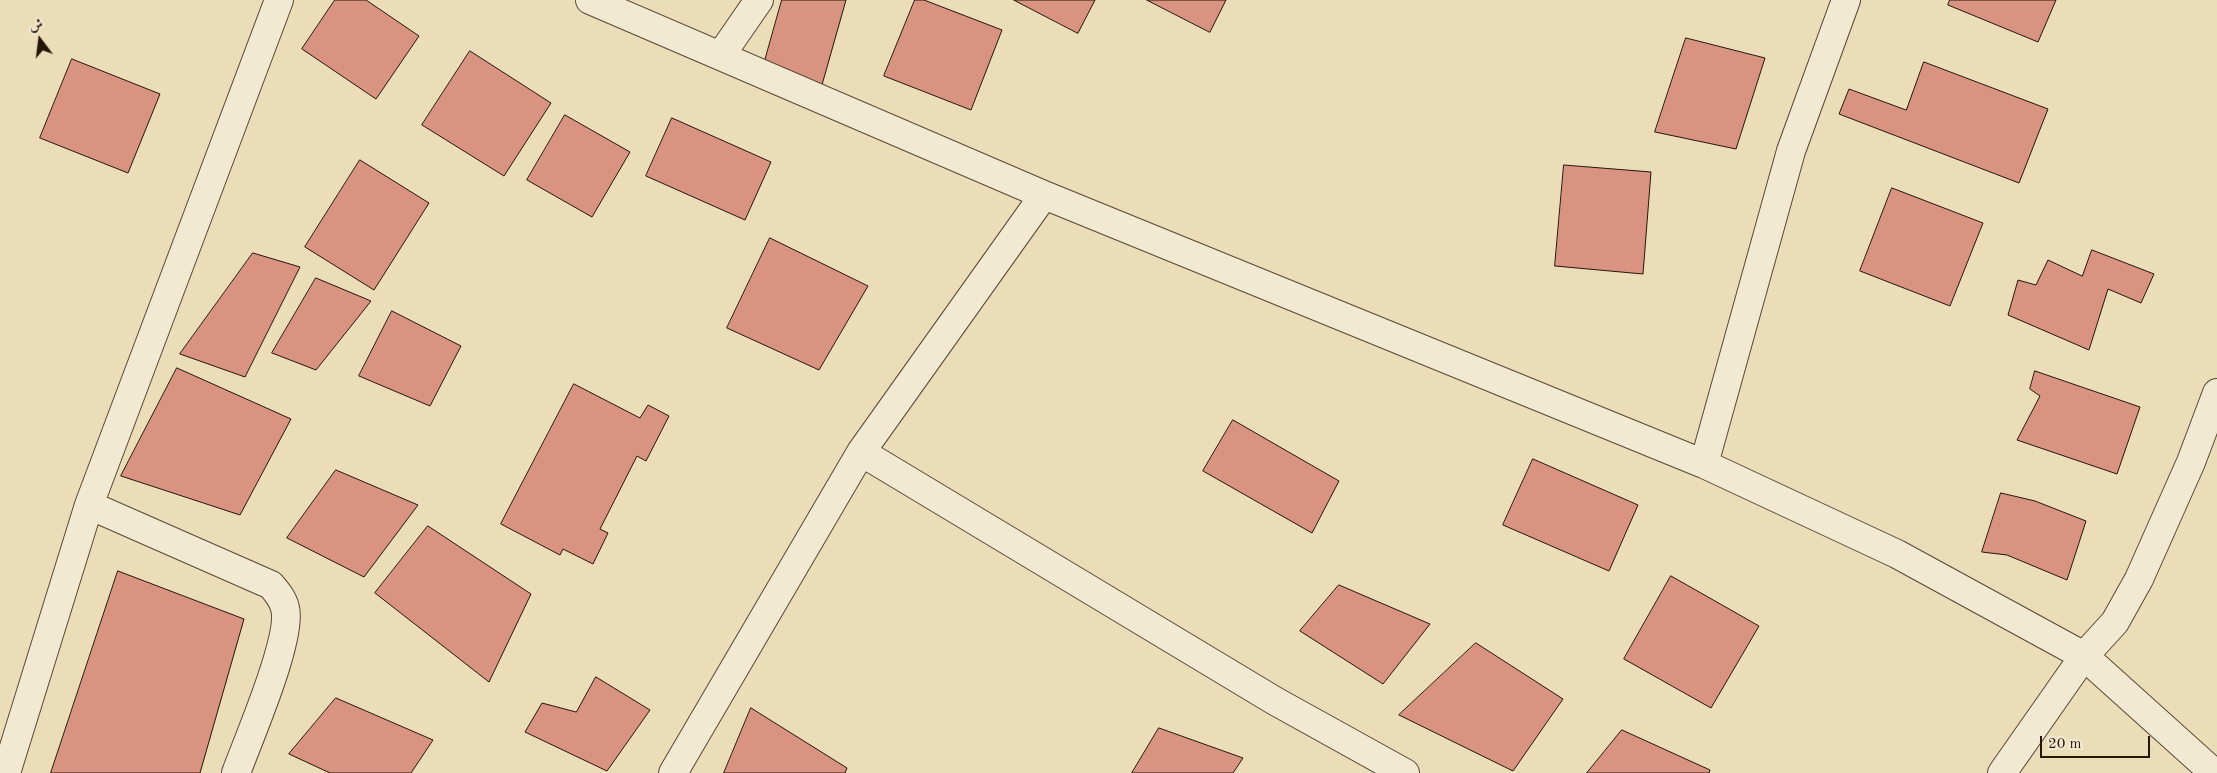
<!DOCTYPE html>
<meta charset="utf-8">
<style>
body{margin:0}
#map{position:relative;width:2217px;height:773px;overflow:hidden;background:#eaddb8;font-family:"Old Standard TT",Amiri,serif}
canvas{display:block}
.north{position:absolute;left:15px;top:15px;width:50px;height:50px;-webkit-text-stroke:4px #f1e9d1;paint-order:stroke;rotate:345deg;font-size:14px;font-weight:700;line-height:20px;text-align:center;color:#28150a}
.north::after{content:'';display:block;margin:auto;width:18px;height:22px;background:#28150a;clip-path:polygon(50% 0,100% 100%,50% 72%,0 100%)}
.scale{position:absolute;left:2040px;top:736px;width:110px;height:22px;box-sizing:border-box;border:2px solid #28150a;border-top:0;padding-left:6px;font-size:15px;line-height:18px;white-space:nowrap;color:#28150a;-webkit-text-stroke:4px #f1e9d1;paint-order:stroke}
</style>
<div id="map">
<canvas width="2217" height="773"></canvas>
<div class="north">ش</div>
<div class="scale">20 m</div>
</div>
<script>
const c = document.querySelector('canvas').getContext('2d');
c.lineJoin = 'round';
function fill(path, color) { c.fillStyle = color; c.fill(path, 'evenodd'); }
function strokePath(path, color, width, dash) { c.strokeStyle = color; c.lineWidth = width; c.lineCap = dash ? 'butt' : 'round'; c.setLineDash(dash || []); c.stroke(path); }
const building = new Path2D(`
 M335,0h31l53,36 -43,63 -74,-50z
 M782,0h64l-28,99 -59,-17z
 M915,0h9l78,30 -31,80 -87,-34z
 M1014,0h81l-17,33z
 M1147,0h79l-16,32z
 M1950,0h106l-18,42 -90,-37z
 M1686,38l79,20 -29,91 -81,-17z
 M470,51l81,52 -47,73 -82,-51z
 M72,59l88,35 -32,79 -88,-35z
 M1924,62l124,47 -29,74 -180,-69 10,-25 57,21z
 M565,115l65,37 -38,65 -65,-37z
 M672,118l99,44 -26,58 -99,-44z
 M360,160l69,43 -55,87 -69,-43z
 M1564,165l87,7 -8,102 -88,-8z
 M1892,188l91,35 -33,83 -90,-35z
 M770,238l98,48 -49,84 -92,-42z
 M2092,250l62,24 -13,29 -33,-14 -19,61 -81,-35 10,-35 18,5 12,-25 34,16z
 M253,253l47,14 -55,110 -65,-23z
 M316,278l55,23 -55,69 -44,-17z
 M392,311l69,35 -31,60 -71,-30z
 M177,368l114,51 -51,96 -119,-39z
 M2035,371l105,36 -23,67 -100,-34 23,-44 -10,-7z
 M574,384l66,34 8,-13 21,11 -23,45 -9,-5 -37,73 8,4 -15,31 -30,-15 -3,6 -59,-31z
 M1233,420l106,61 -27,52 -109,-62z
 M1533,459l105,46 -29,66 -106,-46z
 M336,470l82,35 -54,72 -77,-39z
 M2001,493l34,8 51,20 -19,59 -60,-25 -25,-3z
 M428,526l103,68 -42,88 -114,-89z
 M118,571l126,48 -44,154h-149z
 M1671,576l88,50 -48,82 -87,-49z
 M1339,585l91,39 -47,60 -83,-53z
 M1476,643l87,56 -50,72 -114,-56z
 M596,677l54,33 -43,61 -82,-39 17,-29 34,9z
 M336,698l97,42 -22,33h-81l-41,-19z
 M751,708l96,60 -2,5h-121z
 M1159,728l84,30 -10,15h-101z
 M1622,730l88,40 -1,3h-122z`);
fill(building, '#d89381');
strokePath(building, '#28150a', 1);
const minor = new Path2D(`
 M590,0l454,195 660,269 193,90 187,102 130,117
 M721,55l38,-55
 M861,452l414,249 130,72
 M1704,464l87,-313 55,-151
 M89,505l182,80c6,7 12,14 14,23 8,29 -37,132 -49,165
 M6,773l83,-268 190,-505
 M673,773l188,-321 183,-257
 M2002,773l82,-117 31,-34 24,-43 52,-117 26,-69`);
strokePath(minor, '#584736', 30);
strokePath(minor, '#f1e9d1', 28);
</script>
